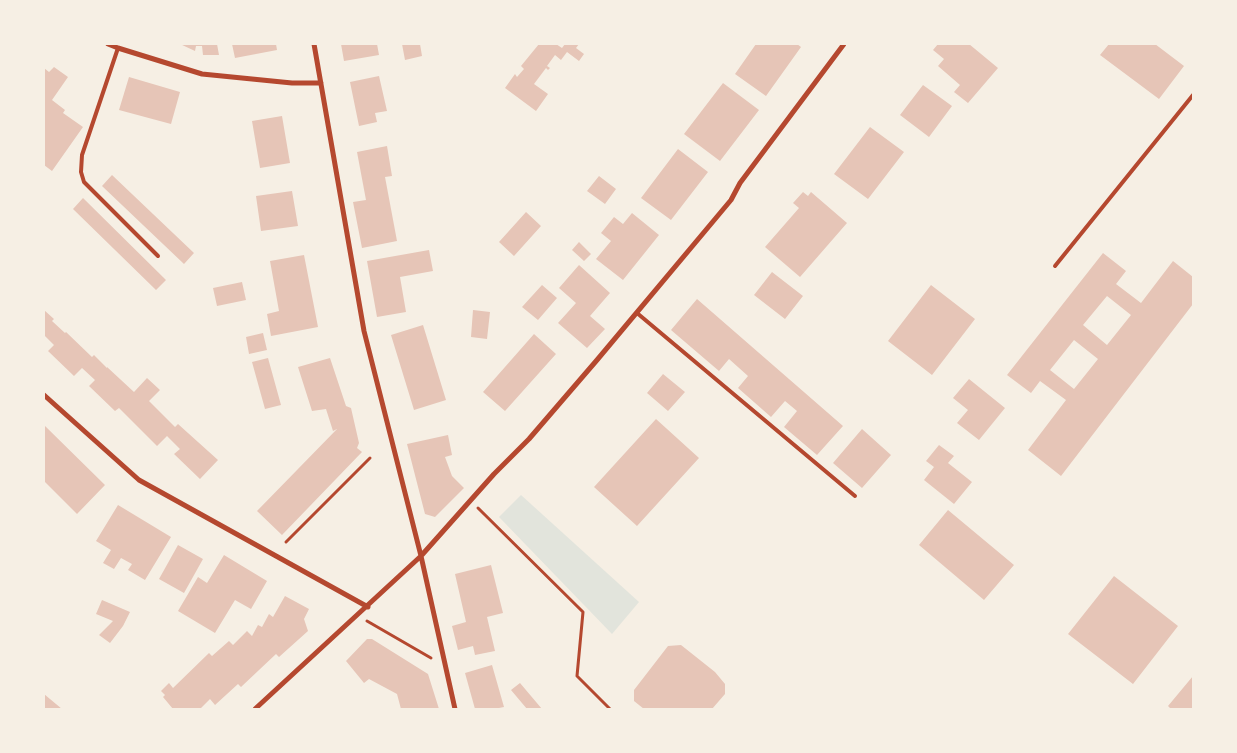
<!DOCTYPE html>
<style>
body{margin:0}
#map{position:relative;width:1237px;height:753px;overflow:hidden;background:#f6efe4;font-family:Inter,sans-serif}
canvas{display:block}
.frame{position:absolute;inset:0;border:45px solid #f6efe4;pointer-events:none}
</style>
<div id="map">
<canvas width="1237" height="753"></canvas>
<div class="frame"></div>
</div>
<script>
const c = document.querySelector('canvas').getContext('2d');
c.lineJoin = 'round';
function fill(path, color) { c.fillStyle = color; c.fill(path, 'evenodd'); }
function strokePath(path, color, width, dash) { c.strokeStyle = color; c.lineWidth = width; c.lineCap = dash ? 'butt' : 'round'; c.setLineDash(dash || []); c.stroke(path); }
fill(new Path2D(`
 M521,495l118,107 -27,32 -113,-117z`), '#e2e4dc');
fill(new Path2D(`
 M180,44h37l2,11h-16l-1,-9h-6l-1,5z
 M232,44h44l1,6 -42,8z
 M341,44h36l2,11 -35,6z
 M402,44h18l2,12 -17,4z
 M539,44h17l6,4 3,-4h14l-3,4 8,6 -5,7 -12,-9 -6,8 -6,-5 -8,11 3,2 -2,2 -2,-2 -12,16 14,10 -12,17 -31,-23 10,-14 2,3 7,-8 -3,-3z
 M756,44h41l4,3 -35,49 -31,-22z
 M938,44h31l29,24 -30,35 -14,-11 6,-7 -22,-19 6,-7 -11,-9z
 M1109,44h46l29,22 -25,33 -59,-44z
 M54,67l14,10 -16,23 13,10 -2,3 20,14 -31,44 -8,-6v-97l5,4z
 M379,76l8,35 -12,2 2,9 -18,4 -9,-44z
 M129,77l51,15 -9,32 -52,-14z
 M723,83l36,27 -39,51 -36,-27z
 M923,85l29,21 -23,31 -29,-22z
 M282,116l8,47 -30,5 -8,-47z
 M870,127l34,25 -36,47 -34,-25z
 M387,146l5,30 -7,1 12,64 -35,7 -9,-46 13,-2 -9,-48z
 M678,149l30,23 -37,48 -30,-22z
 M112,175l82,78 -10,11 -82,-78z
 M599,176l17,13 -11,15 -18,-13z
 M292,191l6,35 -37,5 -5,-35z
 M803,192l5,4 3,-4 36,31 -47,54 -35,-30 34,-39 -6,-5z
 M83,198l83,82 -10,10 -83,-81z
 M526,212l15,14 -27,30 -15,-14z
 M632,213l27,22 -36,45 -27,-21 15,-18 -10,-8 13,-16 9,7z
 M579,242l12,12 -7,7 -12,-11z
 M429,250l4,21 -33,6 6,35 -29,5 -10,-56z
 M1103,253l23,18 -10,13 25,19 32,-42 20,16v27l-132,172 -33,-26 38,-50 -26,-19 -9,12 -24,-18zM1107,296l24,19 -24,30 -24,-20zM1074,340l24,19 -24,30 -24,-19z
 M304,255l14,72 -47,9 -4,-22 12,-3 -9,-50z
 M579,265l31,28 -20,23 15,13 -18,19 -29,-25 18,-20 -17,-15z
 M772,272l31,24 -18,23 -31,-24z
 M242,282l4,18 -29,6 -4,-18z
 M542,285l15,13 -19,22 -16,-13z
 M931,285l44,34 -43,56 -44,-34z
 M697,299l146,127 -26,29 -33,-28 13,-16 -12,-10 -14,16 -33,-29 10,-12 -19,-17 -10,12 -48,-41z
 M44,310l10,9 -2,2 13,12 1,-1 26,25 2,-2 13,13v-1l27,25 13,-14 13,12 -11,11 26,26 3,-3 40,36 -18,19 -26,-25 6,-5 -13,-13 -10,10 -38,-38 -4,3 -26,-25 6,-6 -13,-12 -8,8 -26,-25 6,-6 -10,-10z
 M473,310l17,2 -3,27 -16,-2z
 M423,325l23,75 -32,10 -23,-75z
 M263,333l4,17 -18,4 -3,-17z
 M534,334l22,20 -51,57 -22,-19z
 M268,358l13,47 -16,4 -13,-47z
 M330,358l16,48 5,2 8,35 -2,5 5,4 -80,83 -25,-24 80,-82 -4,2 -7,-22 -14,2 -14,-44z
 M663,374l22,18 -17,19 -21,-18z
 M969,379l36,29 -26,32 -22,-17 11,-13 -15,-12z
 M656,419l43,39 -62,68 -43,-39z
 M44,425l61,60 -28,29 -33,-33z
 M862,429l29,26 -29,33 -29,-25z
 M448,435l4,20 -7,2 7,19 12,12 -29,29 -10,-3 -18,-70z
 M939,445l15,11 -6,7 24,19 -18,22 -30,-24 10,-13 -8,-6z
 M118,505l53,32 -26,43 -17,-10 4,-6 -11,-6 -7,11 -11,-6 8,-13 -15,-9z
 M948,510l66,55 -30,35 -65,-55z
 M178,545l25,14 -19,34 -25,-14z
 M224,555l43,26 -16,28 -16,-9 -20,33 -37,-22 20,-34 9,6z
 M491,565l12,48 -16,4 8,34 -20,4 -2,-9 -15,4 -6,-24 14,-4 -11,-48z
 M1114,576l64,50 -45,58 -65,-50z
 M285,596l24,13 -5,10 4,12 -29,26 -3,-3 -35,33 -3,-3 -23,21 -5,-6 -10,10h-27l-10,-12 2,-2 -4,-4 8,-8 4,5 36,-35 3,3 17,-15 4,4 14,-14 5,5 6,-11 4,2 7,-13 4,3z
 M102,600l28,12 -7,14 -13,17 -11,-8 14,-14 -17,-7z
 M367,639h5l56,35 11,35h-38l-4,-15 -28,-15 -5,4 -18,-22z
 M681,645l34,27 10,12v10l-13,15h-68l-10,-8v-11l34,-44z
 M492,665l12,42 -10,2h-19l-10,-36z
 M1193,676v33h-22l-3,-3z
 M520,683l22,26h-15l-16,-19z
 M44,694l18,15h-18z`), '#e6c5b7');
strokePath(new Path2D(`
 M478,508l105,104 -6,64 33,33
 M286,542l84,-84
 M367,621l64,37`), '#b5482f', 3);
strokePath(new Path2D(`
 M118,48l-36,107 -1,17 3,10 74,74
 M1055,266l138,-171
 M637,313l218,183`), '#b5482f', 4);
strokePath(new Path2D(`
 M108,44l10,4 84,26 90,9h29
 M314,44l50,287 57,225 34,153
 M44,395l95,85 229,127
 M255,709l166,-153 73,-82 35,-35 68,-79 134,-160 9,-17 104,-139`), '#b5482f', 5);
</script>
